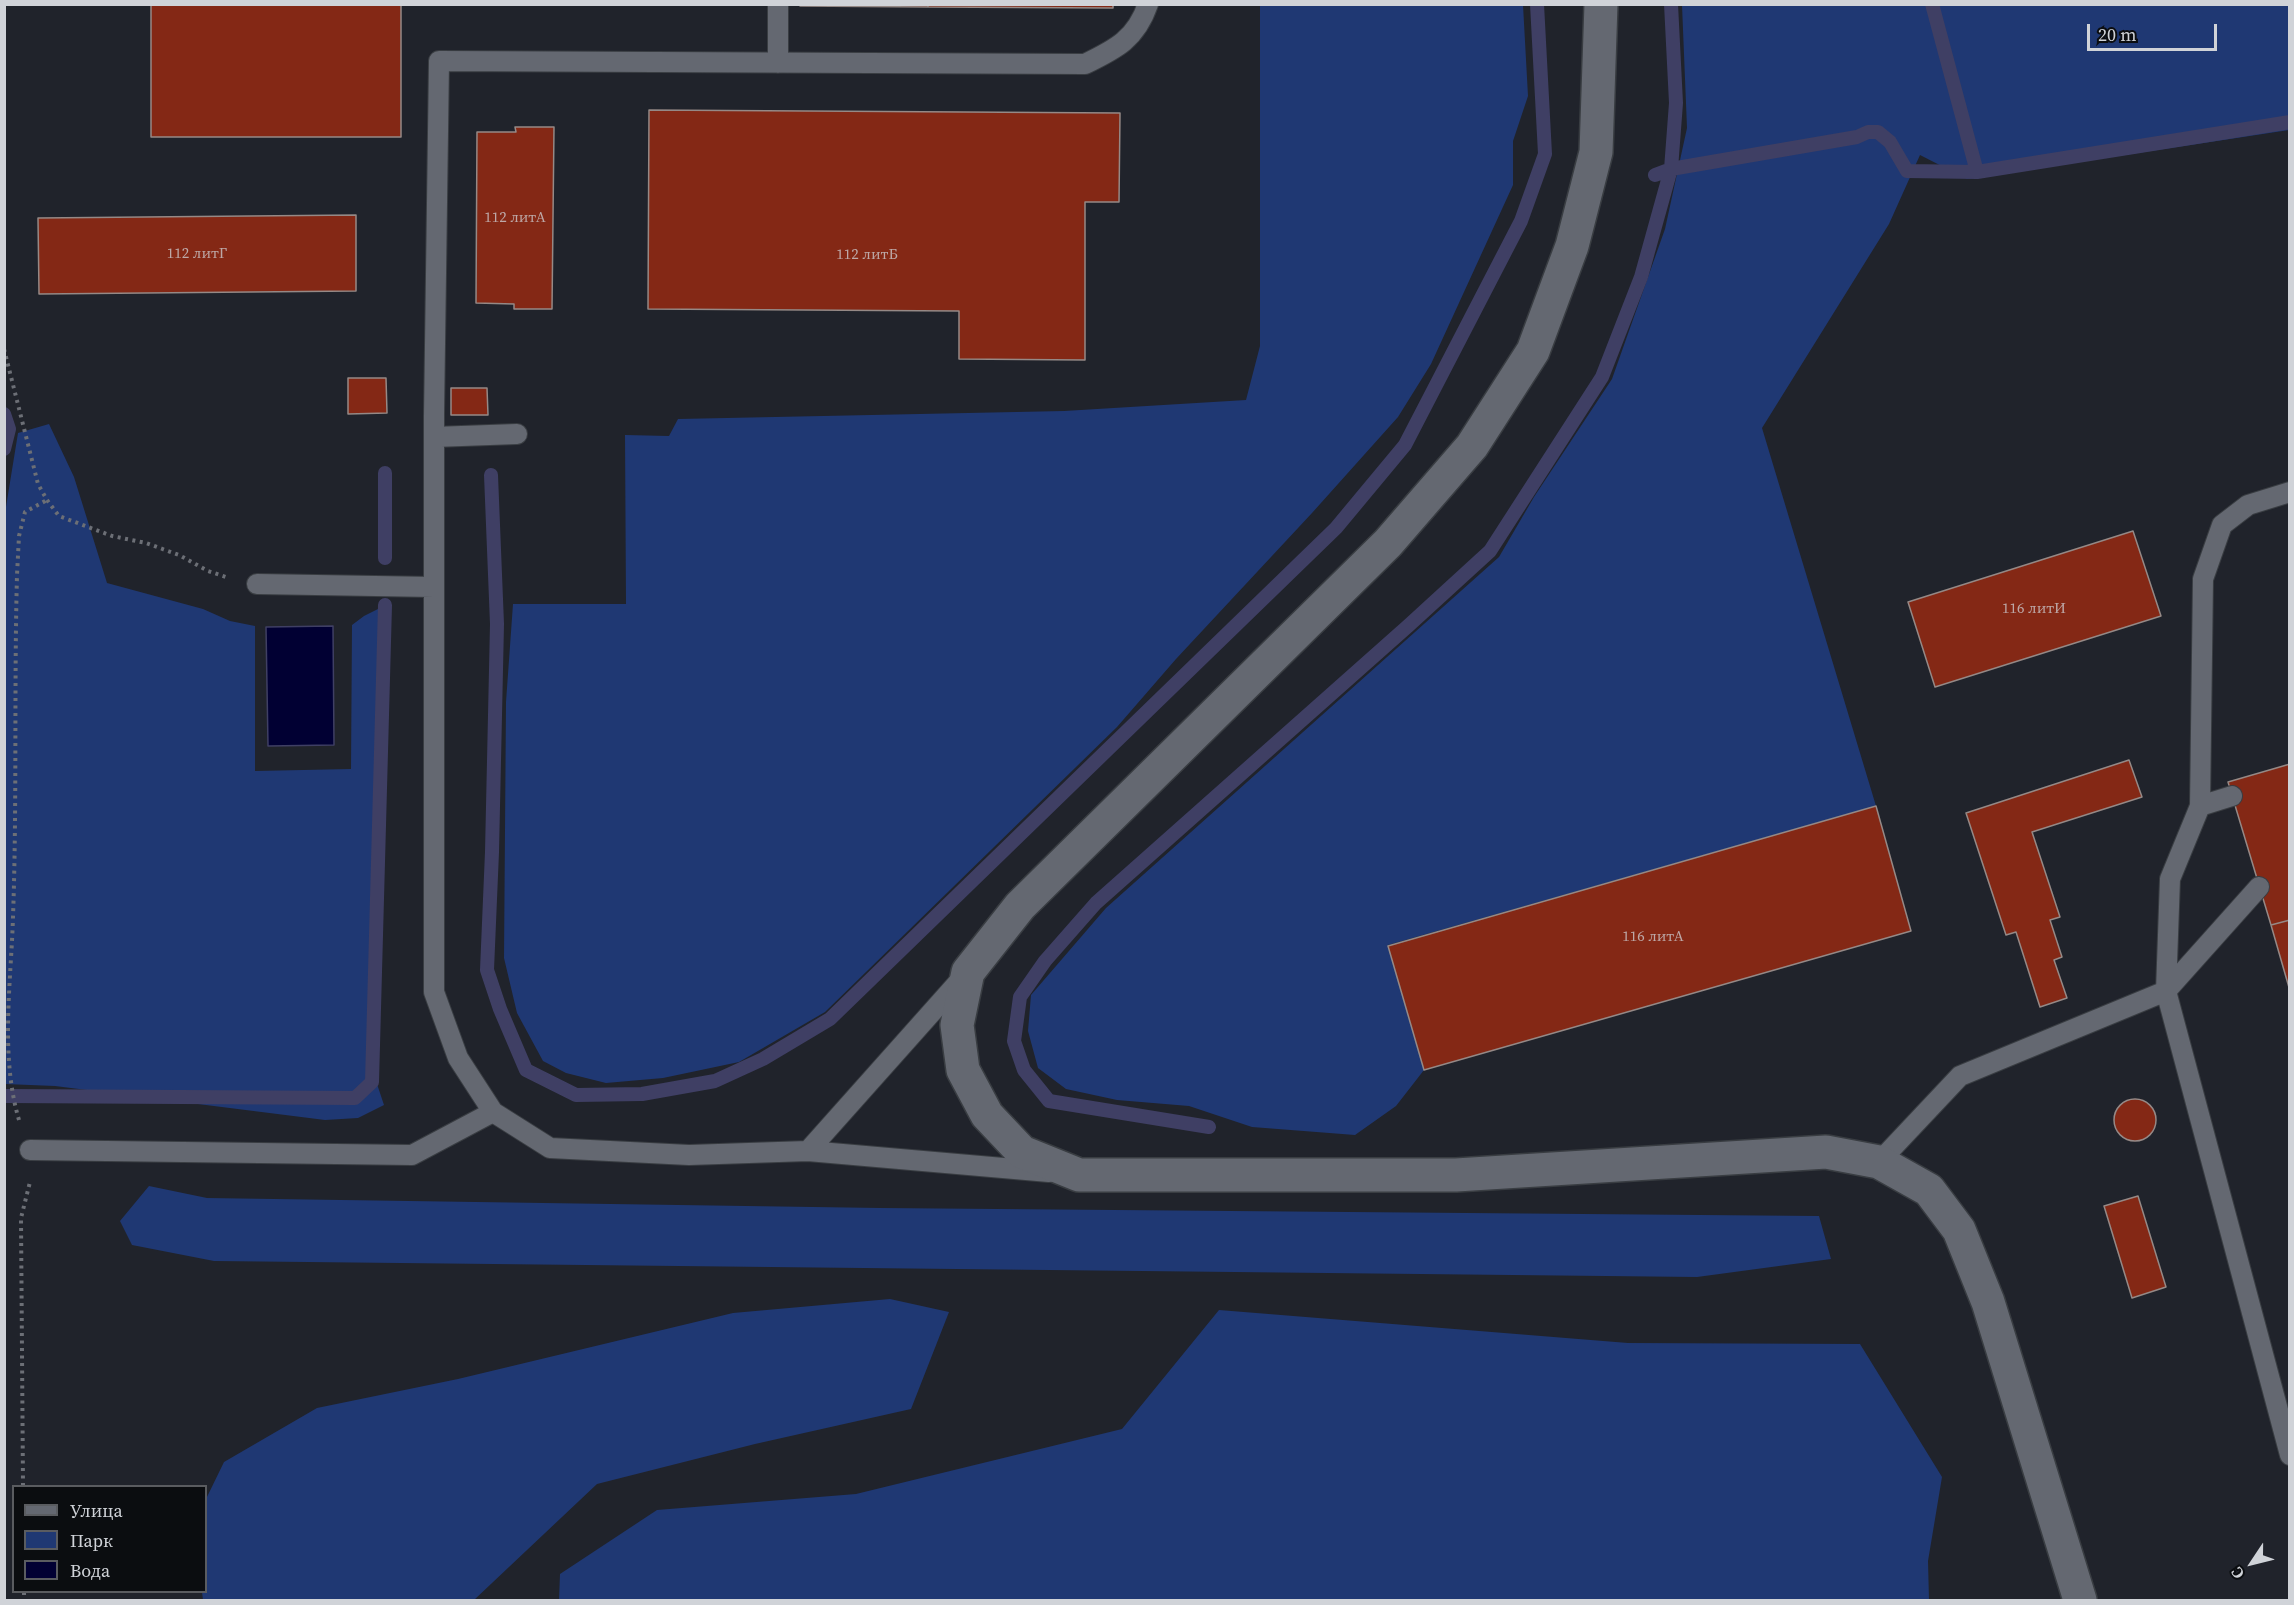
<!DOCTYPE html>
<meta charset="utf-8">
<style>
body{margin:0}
#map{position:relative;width:2294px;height:1605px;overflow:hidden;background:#20232b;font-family:"Source Serif 4",serif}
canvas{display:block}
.frame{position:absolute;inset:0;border:6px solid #d0d3d8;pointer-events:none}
.legend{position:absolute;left:12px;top:1485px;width:195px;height:108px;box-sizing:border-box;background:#0b0d10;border:2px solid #5a5c60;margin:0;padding:8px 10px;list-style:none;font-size:18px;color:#d0d3d8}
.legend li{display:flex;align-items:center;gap:12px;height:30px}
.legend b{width:30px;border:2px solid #5a5c60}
.north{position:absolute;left:2222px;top:1533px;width:60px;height:60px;-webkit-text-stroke:4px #0b0d10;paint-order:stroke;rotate:235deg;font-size:16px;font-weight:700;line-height:24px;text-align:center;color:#d0d3d8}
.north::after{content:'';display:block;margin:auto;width:21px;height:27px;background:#d0d3d8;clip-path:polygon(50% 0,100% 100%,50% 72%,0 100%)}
.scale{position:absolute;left:2087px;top:24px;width:130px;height:27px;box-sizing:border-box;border:3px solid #d0d3d8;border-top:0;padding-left:8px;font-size:18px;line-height:21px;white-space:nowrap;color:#d0d3d8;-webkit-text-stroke:4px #0b0d10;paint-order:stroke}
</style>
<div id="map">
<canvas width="2294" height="1605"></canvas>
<div class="frame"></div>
<ul class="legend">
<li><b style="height:8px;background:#646871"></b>Улица</li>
<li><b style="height:16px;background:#1f3873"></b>Парк</li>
<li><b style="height:16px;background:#010033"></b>Вода</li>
</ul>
<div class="north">С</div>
<div class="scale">20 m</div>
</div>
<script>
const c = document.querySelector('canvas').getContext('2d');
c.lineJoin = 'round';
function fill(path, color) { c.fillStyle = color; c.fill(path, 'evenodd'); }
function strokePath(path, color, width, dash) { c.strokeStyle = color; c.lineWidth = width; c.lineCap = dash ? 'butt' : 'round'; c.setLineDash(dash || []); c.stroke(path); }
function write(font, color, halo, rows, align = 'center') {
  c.font = font + ' "Source Serif 4",serif'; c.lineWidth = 6; c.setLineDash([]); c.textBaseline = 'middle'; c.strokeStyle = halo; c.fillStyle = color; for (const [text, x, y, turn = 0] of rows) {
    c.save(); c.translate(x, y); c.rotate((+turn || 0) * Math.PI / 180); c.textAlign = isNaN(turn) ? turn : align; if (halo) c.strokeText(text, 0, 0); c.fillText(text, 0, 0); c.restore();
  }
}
fill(new Path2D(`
 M1260,5h263l5,91 -15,45v44l-82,179 -33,53 -86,96 -136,146 -59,68 -292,285 -86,50 -76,16 -57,5 -40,-10 -23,-12 -26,-48 -13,-55 2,-256 7,-98h113l-1,-169 44,1 9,-17 386,-8 182,-11 14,-54z
 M1682,5h607v125l-322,49 -47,-24 -31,69 -127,204 114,378 -488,139 36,125 -28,36 -41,29 -103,-8 -63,-21 -72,-6 -51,-11 -28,-21 -10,-37 3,-36 75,-87 393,-351 35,-60 78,-118 53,-150 22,-101z
 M49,424l25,53 33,106 96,26 27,12 25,5v145l96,-2 1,-144 12,-9 16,-8 -3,476 7,21 -26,13 -33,2 -270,-34 -50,-2v-571l13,-80z
 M149,1186l58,12 674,10 938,8 12,43 -134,18 -1483,-16 -82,-16 -12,-24z
 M890,1299l59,13 -38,97 -156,35 -158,40 -123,116h-271l-1,-8h4v-93l18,-37 93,-54 141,-29 275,-66z
 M1219,1310l409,33 232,1 82,133 -14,84 1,39h-1370l1,-26 97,-64 199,-16 266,-65z`), '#1f3873');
const water = new Path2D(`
 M333,626l1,119 -66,1 -2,-119z`);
fill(water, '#010033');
strokePath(water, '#3f3f64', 1.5);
strokePath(new Path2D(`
 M1932,4l45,168
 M1655,175l16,-6 186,-32 11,-5h10l12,10 17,29 70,1 313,-50
 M4,414l5,15 -5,20
 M491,475l6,149 -5,228 -5,118 13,39 26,61 50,25 66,-1 73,-13 48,-22 67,-40 506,-491 69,-83 116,-224 24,-67 -8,-150
 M385,558v-85
 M4,1096l351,2 17,-16 13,-477
 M1209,1127l-160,-26 -25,-31 -10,-29 6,-44 25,-36 51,-58 312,-277 82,-75 112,-174 39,-100 30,-108 5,-66 -5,-99`), '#3f3f64', 14);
const building = new Path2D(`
 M151,4h250v133h-250z
 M800,4h128v3l-128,-1z
 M928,4h185v4l-185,-1z
 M649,110l471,3 -1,89h-34v158l-126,-1v-48l-311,-2z
 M515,127h39l-2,182h-38v-5l-38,-1 1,-171h39z
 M356,215v76l-317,3 -1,-76z
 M348,378h38l1,35 -39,1z
 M451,388h36l1,27h-37z
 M2133,531l28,85 -226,71 -27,-85z
 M2129,760l13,37 -110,35 28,85 -10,3 12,37 -8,3 13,38 -27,9 -24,-75 -10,3 -40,-122z
 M2290,764v156l-19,5 -43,-143z
 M1876,806l35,125 -487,139 -36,-124z
 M2290,920v71l-19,-66z
 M2114 1120a21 21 0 1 1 42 0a21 21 0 1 1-42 0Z
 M2138,1196l28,91 -34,11 -28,-92z`);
fill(building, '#842815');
strokePath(building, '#958986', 1.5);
const service = new Path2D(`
 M778,63v-59
 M434,437l83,-3
 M2290,492l-42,13 -26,20 -19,54 -3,227 -30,73 -4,112 124,464
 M257,584l177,3
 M2200,806l32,-10
 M30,1150l382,5 81,-43
 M808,1151l156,-175
 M1879,1162l81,-86 206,-85 93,-104
 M1049,1172l-241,-21 -119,4 -139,-7 -57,-36 -35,-54 -24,-66v-577l5,-354 646,3c31,-15 51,-25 63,-60`);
const minor = new Path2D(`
 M1601,4l-5,148 -24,94 -39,105 -61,95 -84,97 -368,363 -52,66 -11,53 6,45 24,45 35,37 57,23h377l370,-23 53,10 50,28 30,40 29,72 92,298`);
strokePath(service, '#393d42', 22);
strokePath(minor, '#393d42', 36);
strokePath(new Path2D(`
 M4,349l34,135 9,16 12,16 53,20 34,7 33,12 29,16 18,6
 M19,1120c-19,-64 -8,-136 -6,-203 4,-114 1,-228 4,-342l2,-39 6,-24 22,-12
 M23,1486l-2,-268 9,-36
 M24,1592v8`), '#6c6f76', 4, [3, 4.5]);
strokePath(service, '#646871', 20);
strokePath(minor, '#646871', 33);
write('15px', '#bda8a7', null, [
 ["112 литА",515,218],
 ["112 литГ",197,254],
 ["112 литБ",867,255],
 ["116 литИ",2034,609],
 ["116 литА",1653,937]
]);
</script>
